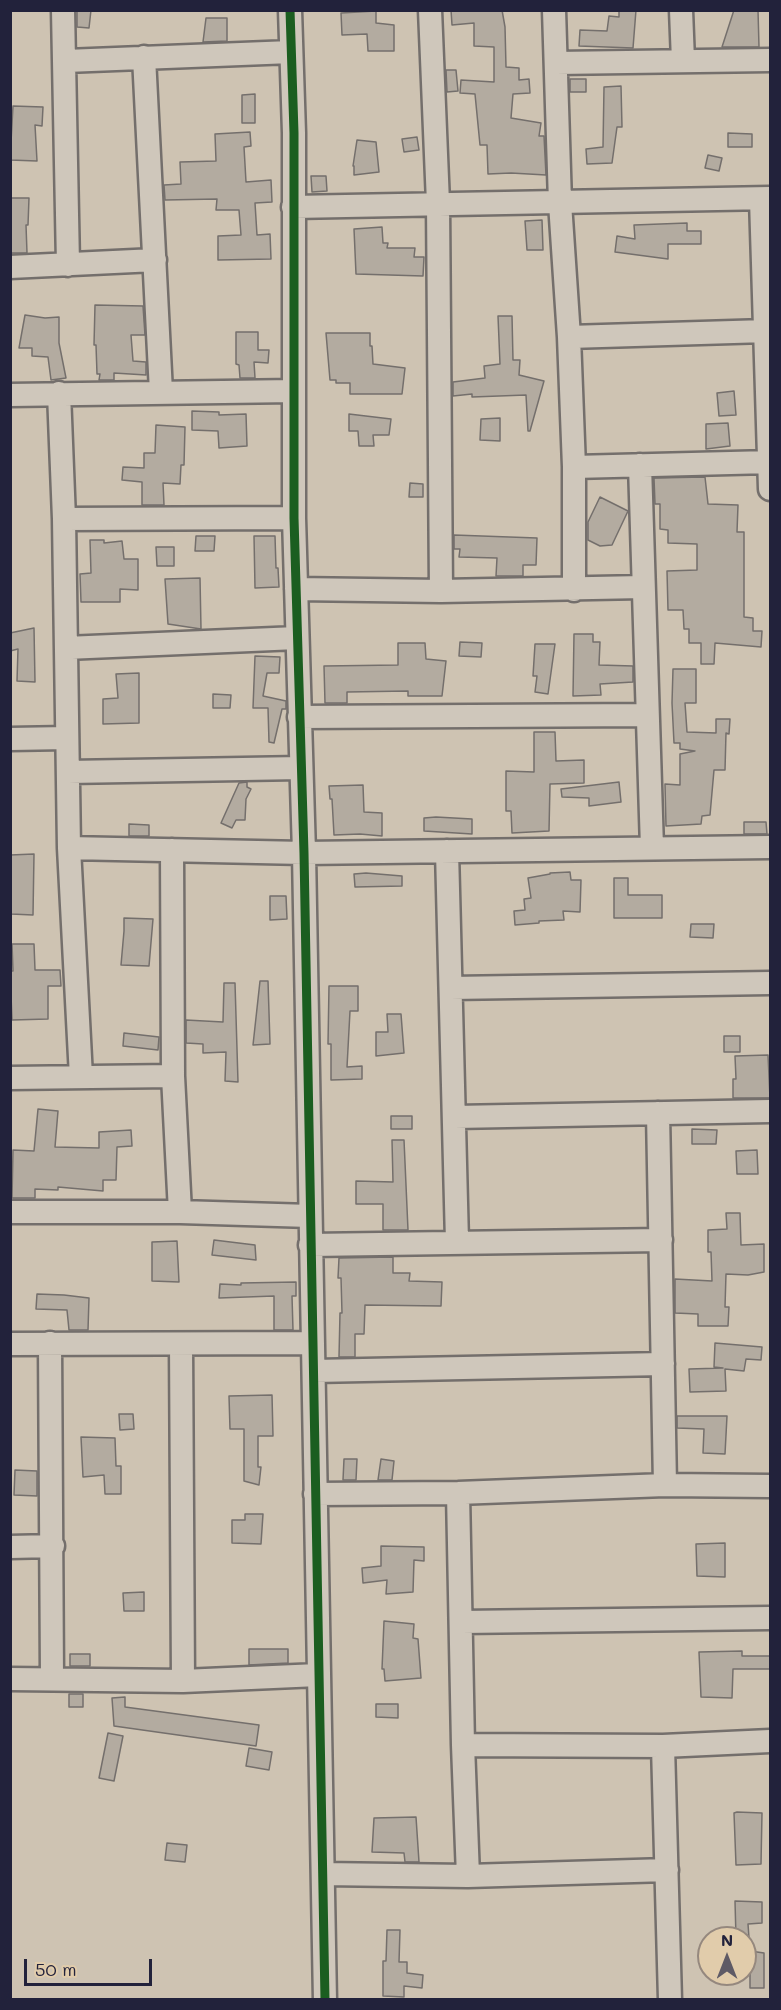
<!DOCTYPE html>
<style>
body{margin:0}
#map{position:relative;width:781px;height:2010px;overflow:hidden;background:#cec3b2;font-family:Mali,sans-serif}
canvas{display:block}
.frame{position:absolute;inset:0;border:12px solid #22223b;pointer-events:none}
.north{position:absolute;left:697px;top:1926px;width:60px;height:60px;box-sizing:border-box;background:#e1ccab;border:2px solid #95887e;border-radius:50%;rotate:0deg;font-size:16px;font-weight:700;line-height:24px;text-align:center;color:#22223b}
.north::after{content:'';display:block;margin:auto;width:21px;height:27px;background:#5e5a65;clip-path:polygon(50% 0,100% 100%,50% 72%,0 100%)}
.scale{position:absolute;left:24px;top:1959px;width:128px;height:27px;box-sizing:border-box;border:3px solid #22223b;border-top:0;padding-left:8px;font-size:18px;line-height:21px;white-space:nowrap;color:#22223b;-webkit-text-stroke:4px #e1ccab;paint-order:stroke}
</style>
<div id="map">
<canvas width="781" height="2010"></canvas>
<div class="frame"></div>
<div class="north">N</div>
<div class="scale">50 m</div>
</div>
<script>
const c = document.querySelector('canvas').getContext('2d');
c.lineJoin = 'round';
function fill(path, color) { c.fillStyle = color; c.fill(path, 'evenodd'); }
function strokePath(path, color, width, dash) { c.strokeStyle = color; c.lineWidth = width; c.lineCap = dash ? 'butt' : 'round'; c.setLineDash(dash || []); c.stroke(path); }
const building = new Path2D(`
 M77,10h14l-2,18 -12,-1z
 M451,10h51l3,17 1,40 13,1v12l10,-1 1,14 -17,1 -2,24 30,5 -2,13h5l2,39 -35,-2 -23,1 -1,-29h-7l-5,-51 -15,-1 1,-13 33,2v-35l-20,-1v-23l-22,2z
 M619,10h17l-3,38 -54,-2 1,-16 27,1 2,-15 10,1z
 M734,10h24l1,37h-37z
 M376,11v12l18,2v26h-26l-1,-17 -25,1 -1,-22z
 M206,18h21v23l-24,1z
 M446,70h10l2,21 -11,1z
 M570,79h16v13h-16z
 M621,86l1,41h-5l-5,36 -25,1 -1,-15 17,-2 1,-60z
 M255,94v29h-13v-28z
 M13,106l30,1 -1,19 -7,-1 2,36 -27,-1z
 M250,132l1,14 -7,1 2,35 25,-2 1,22 -17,1 2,32 13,-1 1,25 -53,1v-24l23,-1 -2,-25h-23l1,-11 -52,1 -1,-15 17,-1 -1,-22 36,-1 -1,-27z
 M728,133l24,1v13h-24z
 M417,137l2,13 -15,2 -2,-13z
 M357,140l19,2 3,30 -25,3v-9h-1z
 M708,155l14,3 -3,13 -14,-3z
 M311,176h15l1,15 -15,1z
 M10,198h19l-1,27h-2l1,28h-17z
 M542,220l1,30h-16l-2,-29z
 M687,223v8h14v13h-33v15l-53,-7 2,-16 18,3 -1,-14z
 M382,227l1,16h5l-1,5h28l-1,9h10l-1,19 -67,-2 -2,-45z
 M95,305l48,1 2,29h-14l2,26 13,1v13l-32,-2v7h-15l1,-6h-3l-1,-29h-2z
 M25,315l20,3 14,-1v26l7,35 -15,2 -3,-23 -16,-1v-8h-13z
 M498,316h14l1,44h7l-1,15 25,6 -14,50h-2l-2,-36 -54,2v-3l-19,2v-14l32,-4 -1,-12 16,-2z
 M236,332h22v18h11l-1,13 -14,-1 1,16h-15l-1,-13 -3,-1z
 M326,333h44v13h2l1,18 32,4 -3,26h-52v-11h-14v-3h-6z
 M734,391l2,24 -17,1 -2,-23z
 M192,411l27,1v3l27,-1 1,32 -28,2 -1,-17 -26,-1z
 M349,414l42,5 -2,16h-16l1,11h-15l-1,-15h-9z
 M500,418v23l-20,-1 1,-21z
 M728,423l2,23 -24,3v-25z
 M156,425l29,2 -1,38h-3l-1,19 -17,-1 1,22h-22v-23l-20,-2 1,-13 21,1v-15h11z
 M705,477l3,27 30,1 -1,27h7v85l9,1v13h9l-1,16 -46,-4 -1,21h-13v-21h-12v-14h-5l-1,-19h-15l-1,-39 30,-1v-26l-29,-1v-13l-8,-1v-25h-5l-1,-26z
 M410,483l13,1v13h-14z
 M600,497l28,14 -16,34 -12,1 -12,-6v-18z
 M454,535l83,3 -1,27h-13v11h-27l1,-18 -38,-1 1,-8h-6z
 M196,536h19l-1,15h-19z
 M254,536h21l1,32h2l1,19 -24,1z
 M90,540h14v3l18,-2 2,18h14v31l-18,-1v13h-39l-1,-28 11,-1z
 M156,547h18v19h-17z
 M200,578l1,51 -33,-5 -3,-45z
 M34,628l1,54 -18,-1 1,-32 -8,2v-18z
 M574,634h19v8h7l-1,23 34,1v16l-33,2 1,11 -28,1z
 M460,642l22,1 -1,14 -22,-1z
 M398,643h27l1,16 20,2 -4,35h-34v-5l-61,1v11h-22l-1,-37 74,-1z
 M535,644h20l-7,50 -13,-2 2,-16h-4z
 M255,656l25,1 -1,16h-12l-4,23 23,5v8h-4l-8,34 -5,-1 -1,-34h-15z
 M673,669h23v34h-11l2,29 29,1v-14h14l-1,15 -3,-1 -1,37h-11l-4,45 -8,1 -1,8 -35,2 -1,-42 15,1v-31l15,-3 -15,-2v-6h-6l-2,-40z
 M139,673v50l-36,1v-25l15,-1 -2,-24z
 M213,694l18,1 -1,13h-17z
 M534,732h21l1,29 28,-1v23l-34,1 -1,47 -37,2 -1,-22h-5v-40l28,1z
 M247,782v5l4,2 -5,10 -1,21h-9l-4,8 -11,-5 18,-40z
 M619,782l2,20 -32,4v-8l-27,-1 -1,-8z
 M363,785l1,27 18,1v23l-22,-2 -26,1 -2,-36h-2l-1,-13z
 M436,817l36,2v15l-48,-3v-13z
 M744,822h22l1,12h-23z
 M129,824l20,1v11h-20z
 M34,854l-1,61 -22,-1 -1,-59z
 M570,872l1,8h10l-1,32 -17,-1 1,9 -25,1v2l-24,2 -1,-14 11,-1 -1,-11 7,-1 -3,-20 22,-4v-1z
 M366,873l36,3v10l-47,1 -1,-13z
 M614,878h14v17h34v23h-48z
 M270,896h16l1,23 -17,1z
 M124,918l29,1 -4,47 -28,-1 3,-34z
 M691,924h23l-1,14 -23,-1z
 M12,944h22l1,26h25l1,16h-13v33l-36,1 -2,-49h3z
 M260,981h8l2,63 -17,1z
 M224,983h11l3,99 -13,-1 1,-29 -23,1v-9l-17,-1v-23l37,2z
 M329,986h29v25h-8l-3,56 15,-1v13l-31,1v-36h-3z
 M387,1014h14l3,39 -28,3v-24h12z
 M124,1033l35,4 -1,13 -35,-4z
 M724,1036h16v16h-16z
 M768,1055l2,43h-37v-19h3l-1,-23z
 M38,1109l20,2 -3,36 44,1v-16l32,-2 1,16 -15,1 -1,33h-13v11l-45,-4v3l-23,-1v9h-23l1,-48 21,1z
 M391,1116h21v13h-21z
 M692,1129l25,1 -1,14h-24z
 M392,1140h12l4,90h-25v-26h-27v-23l37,1z
 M757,1150l1,24h-21l-1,-23z
 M726,1213h14l1,32 23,-1v28l-16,3 -22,-1 -1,33h4l-1,19h-30v-12l-23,-1v-34l37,2 -1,-29h-3v-22l19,-1z
 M214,1240l41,5 1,15 -44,-5z
 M177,1241l2,41 -27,-1v-39z
 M393,1257v16h17l-1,8 33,1 -1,24 -76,-1 -1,29h-9v23h-16l1,-44h2l-1,-35h-3l1,-20z
 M296,1282v14h-4l1,34h-19v-34l-55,2 1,-14 21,1v-2z
 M37,1294l27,1 25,3 -1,32h-19l-2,-20 -31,-1z
 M715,1343l47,4 -1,13 -15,-1 -2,12 -19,-2 1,22 -36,1 -1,-23 34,-1 -9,-1z
 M272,1395l1,41h-15v31h3l-2,18 -15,-4v-52h-14l-1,-33z
 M119,1414h14l1,15 -14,1z
 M677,1416h50l-2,38 -22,-1 1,-24 -27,-1z
 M81,1437l34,1 1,28h5v28h-16l-1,-19 -21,2z
 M344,1459h13l-1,21h-13z
 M381,1459l13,2 -2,19h-14z
 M15,1470l22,1v25l-23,-1z
 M245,1514h18l-2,30 -29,-1v-23h13z
 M725,1543v34l-28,-1 -1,-32z
 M381,1546l43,1v14l-10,-1 -1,32 -27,2 1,-14 -24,3 -1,-15 19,-2z
 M144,1592v19h-20l-1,-18z
 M384,1621l30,3 -1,14 5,1 3,39 -36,3 -1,-12h-2z
 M249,1649h39v14l-39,2z
 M742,1651v5h29v13h-38l-1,29 -31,-1 -2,-45z
 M70,1654h20v12h-20z
 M69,1694h14v13h-14z
 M125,1697v10l134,18 -3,21 -142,-20 -2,-28z
 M376,1704h22v14l-22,-1z
 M108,1733l15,3 -9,45 -15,-3z
 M249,1748l23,4 -3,18 -23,-4z
 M737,1812l25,1 -1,51 -25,1 -2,-52z
 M416,1817l3,45h-14l-1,-9 -32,-1 2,-34z
 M167,1843l20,2 -2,17 -20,-2z
 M735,1901l27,1v21l-14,1 2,28h-5v-14h-9z
 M387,1930h13l-1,32h8v11l16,2 -1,13 -18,-2v11l-21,-1v-35h3z
 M750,1951l14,2v35h-14z`);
fill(building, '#b3aba0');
strokePath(building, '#746f6c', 1.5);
const minor = new Path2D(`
 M63,10l5,255
 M290,10l4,123v385l10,335 21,1147
 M430,10l8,193 3,388
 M554,10l6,193 9,134 5,130v123
 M681,10l2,51
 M144,57l17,335
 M66,61l225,-9
 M556,63l214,-3
 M761,199l9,290
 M293,207l477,-9
 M10,267l145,-7
 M569,337l197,-6
 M59,393l5,126 5,329 12,229
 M10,395l284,-4
 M640,465l12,383
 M574,467l196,-5
 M64,519l230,-1
 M296,589l145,2 202,-4
 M66,648l231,-10
 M299,717l348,-2
 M10,739l57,-1
 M68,772l233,-4
 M69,848l235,5 466,-6
 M172,850l1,226 7,136
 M447,851l10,391
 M451,988l319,-5
 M10,1078l163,-2
 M658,1113l7,372
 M455,1117l315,-6
 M10,1212h170l130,4
 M310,1245l351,-5
 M50,1343l2,335
 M10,1344l303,-1
 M181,1344l2,337
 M314,1371l349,-7
 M458,1493l5,252 5,131
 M315,1494l143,-1 207,-8 105,1
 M10,1547l43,-1
 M462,1622l308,-4
 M10,1679l173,2 135,-6
 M463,1745l200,1 107,-5
 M663,1746l7,254
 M323,1874l145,2 199,-6`);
strokePath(minor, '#746f6c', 27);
strokePath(minor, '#cfc7bb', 22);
strokePath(new Path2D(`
 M290,10l4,123v385l10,335 21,1147`), '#1b5e20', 9);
</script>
